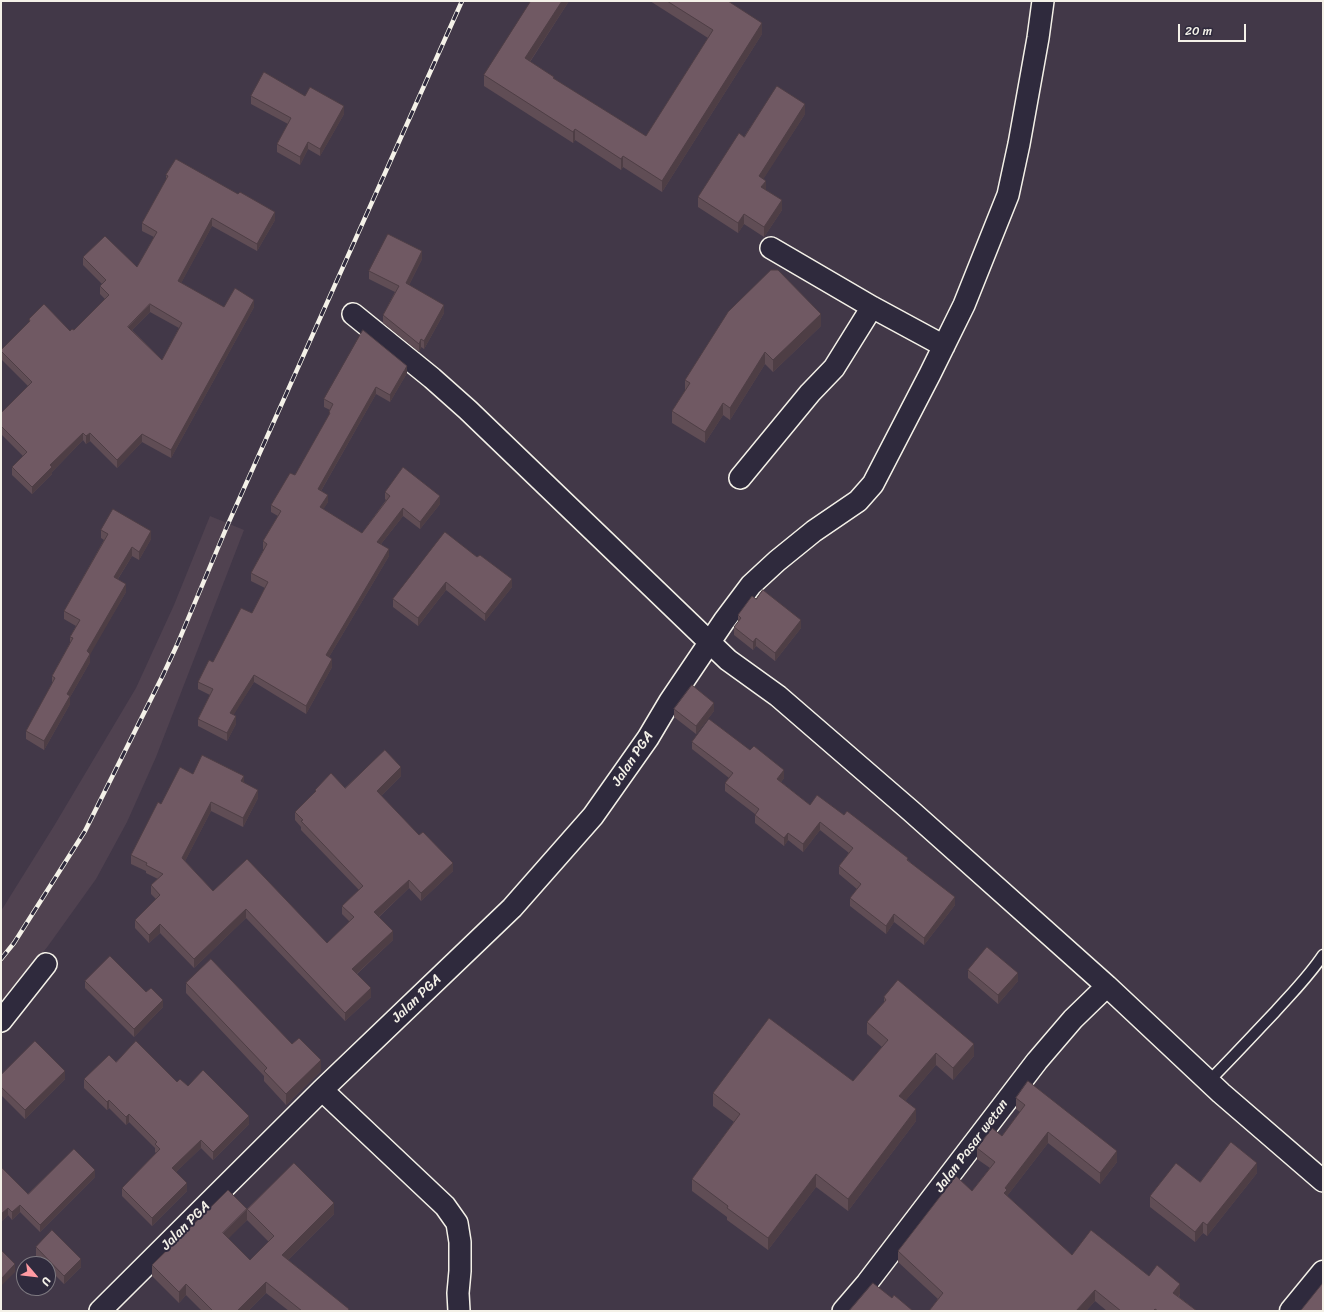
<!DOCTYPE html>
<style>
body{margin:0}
#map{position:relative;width:1324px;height:1312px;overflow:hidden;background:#423848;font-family:Sriracha,sans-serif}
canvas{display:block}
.frame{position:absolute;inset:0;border:2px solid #f4f1e8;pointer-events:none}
.north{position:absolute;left:16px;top:1256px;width:40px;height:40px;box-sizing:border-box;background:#2f2a3d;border:1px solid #7e7a81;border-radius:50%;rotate:118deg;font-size:11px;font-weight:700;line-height:16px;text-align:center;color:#f4f1e8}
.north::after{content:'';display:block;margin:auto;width:14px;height:18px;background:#ff9aa2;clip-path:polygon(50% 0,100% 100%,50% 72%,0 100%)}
.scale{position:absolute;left:1178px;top:24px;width:68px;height:18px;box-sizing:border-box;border:2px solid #f4f1e8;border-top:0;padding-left:5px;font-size:12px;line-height:14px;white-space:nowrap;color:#f4f1e8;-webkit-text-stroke:3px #2f2a3d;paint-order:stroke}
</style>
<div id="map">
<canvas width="1324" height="1312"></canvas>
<div class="frame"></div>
<div class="north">U</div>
<div class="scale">20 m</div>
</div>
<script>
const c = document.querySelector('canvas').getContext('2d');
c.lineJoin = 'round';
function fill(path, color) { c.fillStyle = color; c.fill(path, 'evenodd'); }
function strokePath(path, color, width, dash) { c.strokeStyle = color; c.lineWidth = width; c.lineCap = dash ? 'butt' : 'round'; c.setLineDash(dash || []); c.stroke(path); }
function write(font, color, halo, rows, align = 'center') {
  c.font = font + ' Sriracha,sans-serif'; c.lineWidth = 4; c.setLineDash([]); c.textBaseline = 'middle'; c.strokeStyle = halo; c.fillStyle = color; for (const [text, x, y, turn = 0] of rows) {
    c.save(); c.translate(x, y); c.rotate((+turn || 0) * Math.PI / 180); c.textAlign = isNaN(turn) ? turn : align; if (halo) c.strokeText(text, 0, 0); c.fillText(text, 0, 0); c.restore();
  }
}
fill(new Path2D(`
 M210,516l34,14 -88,227 -29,65 -31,57 -48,67 -47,59v-94l53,-85 82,-138 38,-83z`), '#504250');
const service = new Path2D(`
 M1209,1081c23,-23 44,-46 66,-69 17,-19 34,-36 48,-57`);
const minor = new Path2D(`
 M771,248l101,59 72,39
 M353,314l79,64 36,32 260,250 50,36 133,115 196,175 114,107 102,88
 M740,478l70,-85 24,-25 38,-61
 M1,1021l45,-57
 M322,1090l123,116 12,17 3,19v29l-2,22 1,18
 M100,1311l222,-221 190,-182 81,-92 55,-78 22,-37 54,-80 27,-36 26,-24 37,-30 44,-30 15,-17 57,-110 34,-69 44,-110 11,-51 19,-106 5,-37
 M843,1311l24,-28 170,-222 36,-42 34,-33`);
const primary = new Path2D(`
 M1291,1311l32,-39`);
strokePath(service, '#f4f1e8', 13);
strokePath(minor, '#f4f1e8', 24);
strokePath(primary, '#f4f1e8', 25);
strokePath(service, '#2f2a3d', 10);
strokePath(minor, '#2f2a3d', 21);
strokePath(primary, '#2f2a3d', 22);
const rail = new Path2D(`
 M1,959l13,-16 71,-112 78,-156 14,-30 51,-121 234,-523`);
strokePath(rail, '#f4f1e8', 4.5);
strokePath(rail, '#2f2a3d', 3, [9]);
fill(new Path2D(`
 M531,1h38l-39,61 24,17 92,57 62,-98 -58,-37h78l34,33 -100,158 -39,-25 -2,3 -46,-30 -2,3 -89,-57v-11z
 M251,96h54l39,18 -24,42 -12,-7 -8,16 -23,-13v-8l11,-20 -37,-20z
 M805,114l-42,65 3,11 16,20 -18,27 -20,-13 -6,9 -40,-26v-10l46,-60z
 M166,175l109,45 -18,31 -45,-25 -31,57 43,24h30l-83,151 -29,-16 -25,26 -27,-27 -4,3 -3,-4 -31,32v2l-20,20 -20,-19v-8l11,-11 -22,-22v-21l27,-27 -27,-27v-9l28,-28v-3l41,12 4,-1 31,-31 -5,-5v-8l2,-2 -19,-19v-8l54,10 17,-30 -12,-6v-8l24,-43zM150,312l29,16 -17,32 -30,-30z
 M422,259l-13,26 35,28 -20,36 -3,-2 -2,5 -36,-29v-8l12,-23 -26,-13v-8z
 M821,326l-48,46 -8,-8 -35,56 -7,-5 -18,28 -33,-20v-12l13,-20v-11z
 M407,373l-17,29 -14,-8 -55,97 7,11 -5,7 39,24 24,-33 -1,-1v-7l55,12 -20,25 -17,-13 -22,28 8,12 -60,101 3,10 -26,47 -52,-32 -21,33 3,9 -9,17 -29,-15v-7l12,-24 -12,-6v-7l54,-69 13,-25 -14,-7v-8l13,-24h-1v-8l15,-25 -7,-4v-7l24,-30 34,-59v-4l1,-2 -6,-3v-8z
 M101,530l50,9 -12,21 -7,-4 -14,23 8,13 -36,61v9l-20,35v7l-26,46 -18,-11v-8l26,-47v-8l18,-33v-6l6,-11 -12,-7v-8l40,-71 -3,-2z
 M445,532l67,55 -27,34 -39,-31 -28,36 -25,-19v-8z
 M756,599l45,29 -26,33 -19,-15 -3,4 -19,-15v-8l4,-4v-8z
 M674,709l40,2 -18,23 -22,-17z
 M692,742l92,36 -3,4 29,23 34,10 64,45 47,45 -31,40 -30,-23 -8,12 -36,-28v-8l7,-9 -18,-15v-8l10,-13 -29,-23 -17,22 -15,-12 -4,6 -29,-23v-9l-30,-23v-8l4,-5 -37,-29z
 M193,774l51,9 14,15 -15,29 -32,-16 -26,50 28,30 114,52 23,-21 -8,-8v-8l17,-16 -58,-60v-3l-6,-7v-8l20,-20v-2l30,-2 56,-12 -20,20 72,75 -32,30 -12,-13 -30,29 14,23 -36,34 14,23 -26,24 -99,-103 -52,50 -34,-35 -11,10 -14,-15v-8l21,-21 -5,-5v-9l7,-6 -12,-6v-2l-15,-7v-9l30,-51z
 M968,970l50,11 -20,23 -30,-26z
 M85,981l61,11 17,15 -29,30 -49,-49z
 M186,983l106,61 29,27 -35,34 -22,-24v-5l-78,-83z
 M884,997l90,59 -21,24 -17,-15 -31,36 11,20 -68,90 -32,-24 -48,63 -41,-30v-3l-35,-26v-12l42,-57 -21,-16v-13l140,-12 29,-34 -15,-13v-12l17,-19z
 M116,1062l61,20 11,4 61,38 -36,36 -12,-12 -25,24 11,19 -35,35 -30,-30v-8l34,-35 -1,-1v-4l-26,-26 -3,3 -17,-17 -2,2 -23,-22v-9z
 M1,1075l64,4 -40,40 -24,-24z
 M1016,1098l101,64 -17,22 -52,-41 -41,53 65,59 77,21 31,18 -1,3 18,14h-90l-12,-10 -9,10h-157l9,-12 -40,-37v-11l74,-60 18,-23 -13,-9v-11l25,-12 18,-24 -4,-3z
 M1,1167l27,27 67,-17 -55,55 -20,-20 -8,8 -4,-5 -7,7z
 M1257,1173l-50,63 -4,-3 -8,9 -45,-35v-11l50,-14z
 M247,1209l87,5 -46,46 61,51h-60l-23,-18 -18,18h-46l-16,-16 -7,8 -27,-27v-11zM247,1220l22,22 -19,18 -22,-22z
 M36,1247l45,20 -17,17 -16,-16v-4h-4l-8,-8z`), '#604d55');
fill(new Path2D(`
 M562,1h7l-44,68v-11z
 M762,23v11l-100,158v-11z
 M805,104v10l-46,72v-10z
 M344,106v8l-24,42v-7z
 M575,129v11l-2,3v-11z
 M308,142v7l-8,16v-8z
 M623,156v11l-2,3v-11z
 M766,181v10l-5,-4z
 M782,200v10l-18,27v-10z
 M275,212v8l-18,31v-7z
 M744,214v10l-6,9v-10z
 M212,218v8l-34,63v-8z
 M422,251v8l-16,32v-8z
 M254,300v7l-83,151v-8z
 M150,304v8l-22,22v-7z
 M444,305v8l-20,36v-8z
 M821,314v12l-48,46v-12z
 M421,339v8l-2,5v-8z
 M765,352v12l-35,56v-12z
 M407,366v7l-17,29v-7z
 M376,387v7l-58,102v-7z
 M723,403v12l-18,28v-11z
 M83,433v7l-31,32v2l-20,20v-7l18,-22z
 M90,433v8l-4,3v-8z
 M142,434v8l-25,26v-8z
 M328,495v7l-8,13v-8z
 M440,496v8l-20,25v-7z
 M403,508v8l-26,33v-7z
 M151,531v8l-12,21v-8z
 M132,547v9l-18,29v-8z
 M389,549v7l-63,106v-7z
 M512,579v8l-27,34v-7z
 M446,582v8l-28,36v-8z
 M126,584v8l-39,68v-9z
 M801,620v8l-26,33v-8z
 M756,638v8l-3,4v-8z
 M90,654v8l-20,35v7l-26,46v-9l23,-47z
 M332,659v8l-26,47v-8z
 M254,675v7l-24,39v-8z
 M714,703v8l-18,23v-8z
 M236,716v8l-9,17v-8z
 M401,767v9l-24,24v-9z
 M784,770v8l-7,9v-8z
 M244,776v9l-3,-4z
 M258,790v8l-15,29v-9z
 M211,802v9l-29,56v-9z
 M820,822v8l-17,22v-8z
 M788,833v7l-4,6v-8z
 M453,863v8l-32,30v-8z
 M409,880v8l-35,33v-9z
 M955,897v8l-31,40v-7z
 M246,909v9l-52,50v-9z
 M894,914v8l-8,12v-8z
 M160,924v9l-11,10v-8z
 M393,931v9l-41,38v-9z
 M1018,973v8l-20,23v-9z
 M371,988v9l-26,24v-8z
 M163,1000v7l-29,30v-8z
 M974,1044v12l-21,24v-12z
 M936,1053v12l-37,43v-12z
 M321,1060v11l-35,34v-11z
 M65,1071v8l-40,40v-9z
 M109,1100v8l-2,2v-8z
 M916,1109v12l-68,90v-12z
 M129,1114v8l-3,3v-8z
 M249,1116v8l-36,36v-8z
 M1048,1132v11l-41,53 -3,8 1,-16z
 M201,1140v8l-29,28v-8z
 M1117,1151v11l-17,22v-11z
 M1257,1163v10l-50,63v-11z
 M95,1170v7l-55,55v-7z
 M816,1174v13l-48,63v-12z
 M187,1183v8l-35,35v-8z
 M334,1203v11l-52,52v-11z
 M20,1205v7l-8,8v-8z
 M8,1208v7l-7,7v-8z
 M247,1209v11l-24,24v-11z
 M1203,1222v11l-8,9v-10z
 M81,1259v8l-17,17v-8z
 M15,1264v8l-14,14v-7z
 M266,1282v11l-18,18h-11z
 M186,1284v11l-7,8v-11z
 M1180,1284v10l-7,9v-10z
 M1095,1290v11l-9,10h-10z`), '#4e3e45');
const building = new Path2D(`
 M531,1h31l-37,57 29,19 -1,1 93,58 67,-106 -46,-29h61l34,22 -100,158 -39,-25 -2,3 -46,-30 -2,3 -89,-57z
 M264,72l41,24 5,-9 34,19 -24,43 -12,-7 -8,15 -23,-13 14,-26 -40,-22z
 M777,86l28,18 -46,72 7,5 -5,6 21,13 -18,27 -20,-13 -6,9 -40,-26 41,-64 5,4z
 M176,159l62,35 2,-2 35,20 -18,32 -45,-26 -34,63 46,26 11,-19 19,12 -83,150 -29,-16 -25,26 -27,-27 -4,3 -3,-3 -33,32 2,2 -20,20 -20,-20 15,-15 -26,-26v-13l31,-31 -31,-31v-1l29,-29 -1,-2 15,-15 26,27 2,-2 2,1 35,-35 -9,-9 6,-6 -23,-23 22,-21 32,31 20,-35 -15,-9 26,-47 -2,-1zM150,304l32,19 -20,37 -34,-33z
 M388,234l34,17 -16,32 38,22 -20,36 -3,-2 -2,5 -36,-29 16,-29 -30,-15z
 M771,270h7l43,44 -48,46 -8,-8 -35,56 -7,-5 -18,29 -33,-21 18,-28 -5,-3 43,-68z
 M363,330l44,36 -17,29 -14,-8 -58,102 10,6 -8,12 42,26 28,-37 -5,-4 18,-25 37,29 -20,26 -17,-14 -26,34 12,7 -63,106 6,4 -26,47 -52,-31 -24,38 6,3 -9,17 -29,-14 15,-30 -15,-7 11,-22 4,2 28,-54 11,5 16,-31 -17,-9 16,-29 -4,-3 18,-30 -10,-6 19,-32 5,2 35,-62 -1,-1 4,-8 -9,-5z
 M113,509l38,22 -12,21 -7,-5 -18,30 12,7 -39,67 3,3 -23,40 3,2 -26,45 -18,-10 29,-53 -3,-2 21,-38 -3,-1 10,-17 -16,-9 44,-77 -7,-4z
 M445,532l32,25 3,-2 32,24 -27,35 -39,-32 -28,36 -25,-19z
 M763,590l38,30 -26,33 -19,-15 -3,4 -19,-15 7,-9 -3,-3 14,-19 4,3z
 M692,685l22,18 -18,23 -22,-17z
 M709,719l41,31 4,-4 30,24 -7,9 33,26 7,-10 27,20 3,-4 61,47 -1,2 48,37 -31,41 -30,-24 -8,12 -36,-28 11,-14 -22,-18 14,-18 -33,-26 -17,22 -15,-11 -4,5 -29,-23 4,-6 -34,-26 8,-10 -41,-31z
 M385,750l16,17 -24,24 42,44 4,-3 30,31 -32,30 -12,-13 -35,32 19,19 -41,38 19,19 -26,25 -99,-104 -52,50 -34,-35 -11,11 -14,-15 25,-25 -9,-10 12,-11 -17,-9 1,-2 -16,-8 27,-53 3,2 19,-37 13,7 9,-19 42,21 -3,5 17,9 -15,28 -32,-16 -29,56 31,33 34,-32 80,84 27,-26 -12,-11 21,-20 -62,-65 2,-1 -8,-8 21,-21 -1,-1 16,-17 14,15z
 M987,947l31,26 -20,22 -30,-25z
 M110,956l36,36 5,-4 12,12 -29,29 -49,-48z
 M211,959l81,85 7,-6 22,22 -35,34 -22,-23 3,-3 -81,-85z
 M898,980l76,64 -21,24 -17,-15 -37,43 17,13 -68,90 -32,-25 -48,64 -41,-30 1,-2 -36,-27 48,-65 -27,-21 56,-75 84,63 35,-41 -21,-18 19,-22 -2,-3z
 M35,1041l30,30 -40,39 -24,-23v-12z
 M136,1041l41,41 3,-3 8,7 15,-16 46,46 -36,36 -12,-12 -29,28 15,15 -35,35 -30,-30 38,-39 -5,-5 2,-2 -28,-28 -3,3 -17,-17 -2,2 -23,-23 25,-24 7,7z
 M1028,1081l89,70 -17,22 -52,-41 -43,56 2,2 -3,3 68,62 19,-25 58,46 8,-11 23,19 -7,9 24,18h-39l-3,-2 -2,2h-32l-26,-21 -19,21h-147l14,-18 -45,-42 58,-75 16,15 23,-29 -18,-14 15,-20 10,8 23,-31 -9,-7z
 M1231,1142l26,21 -50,62 -4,-3 -8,10 -45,-36 26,-33 24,19z
 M74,1149l21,21 -55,55 -20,-20 -8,7 -4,-4 -7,6v-47l27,27z
 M294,1163l40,40 -52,52 67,54 -1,2h-46l-36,-29 -29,29h-24l-27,-27 -7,8 -27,-27 76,-75 19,19zM247,1209l27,27 -24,24 -27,-27z
 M52,1230l29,29 -17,17 -28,-29z
 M1,1250l14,14 -14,15z
 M873,1283l19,15 2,-3 19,16h-62l-1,-1z
 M1323,1283v28h-24l2,-1z`);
fill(building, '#705963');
strokePath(building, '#4e3e45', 1);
write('14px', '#f4f1e8', '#2f2a3d', [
 ["Jalan PGA",633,759,-56],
 ["Jalan PGA",417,999,-44],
 ["Jalan Pasar wetan",972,1146,-53],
 ["Jalan PGA",186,1226,-45]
]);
</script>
